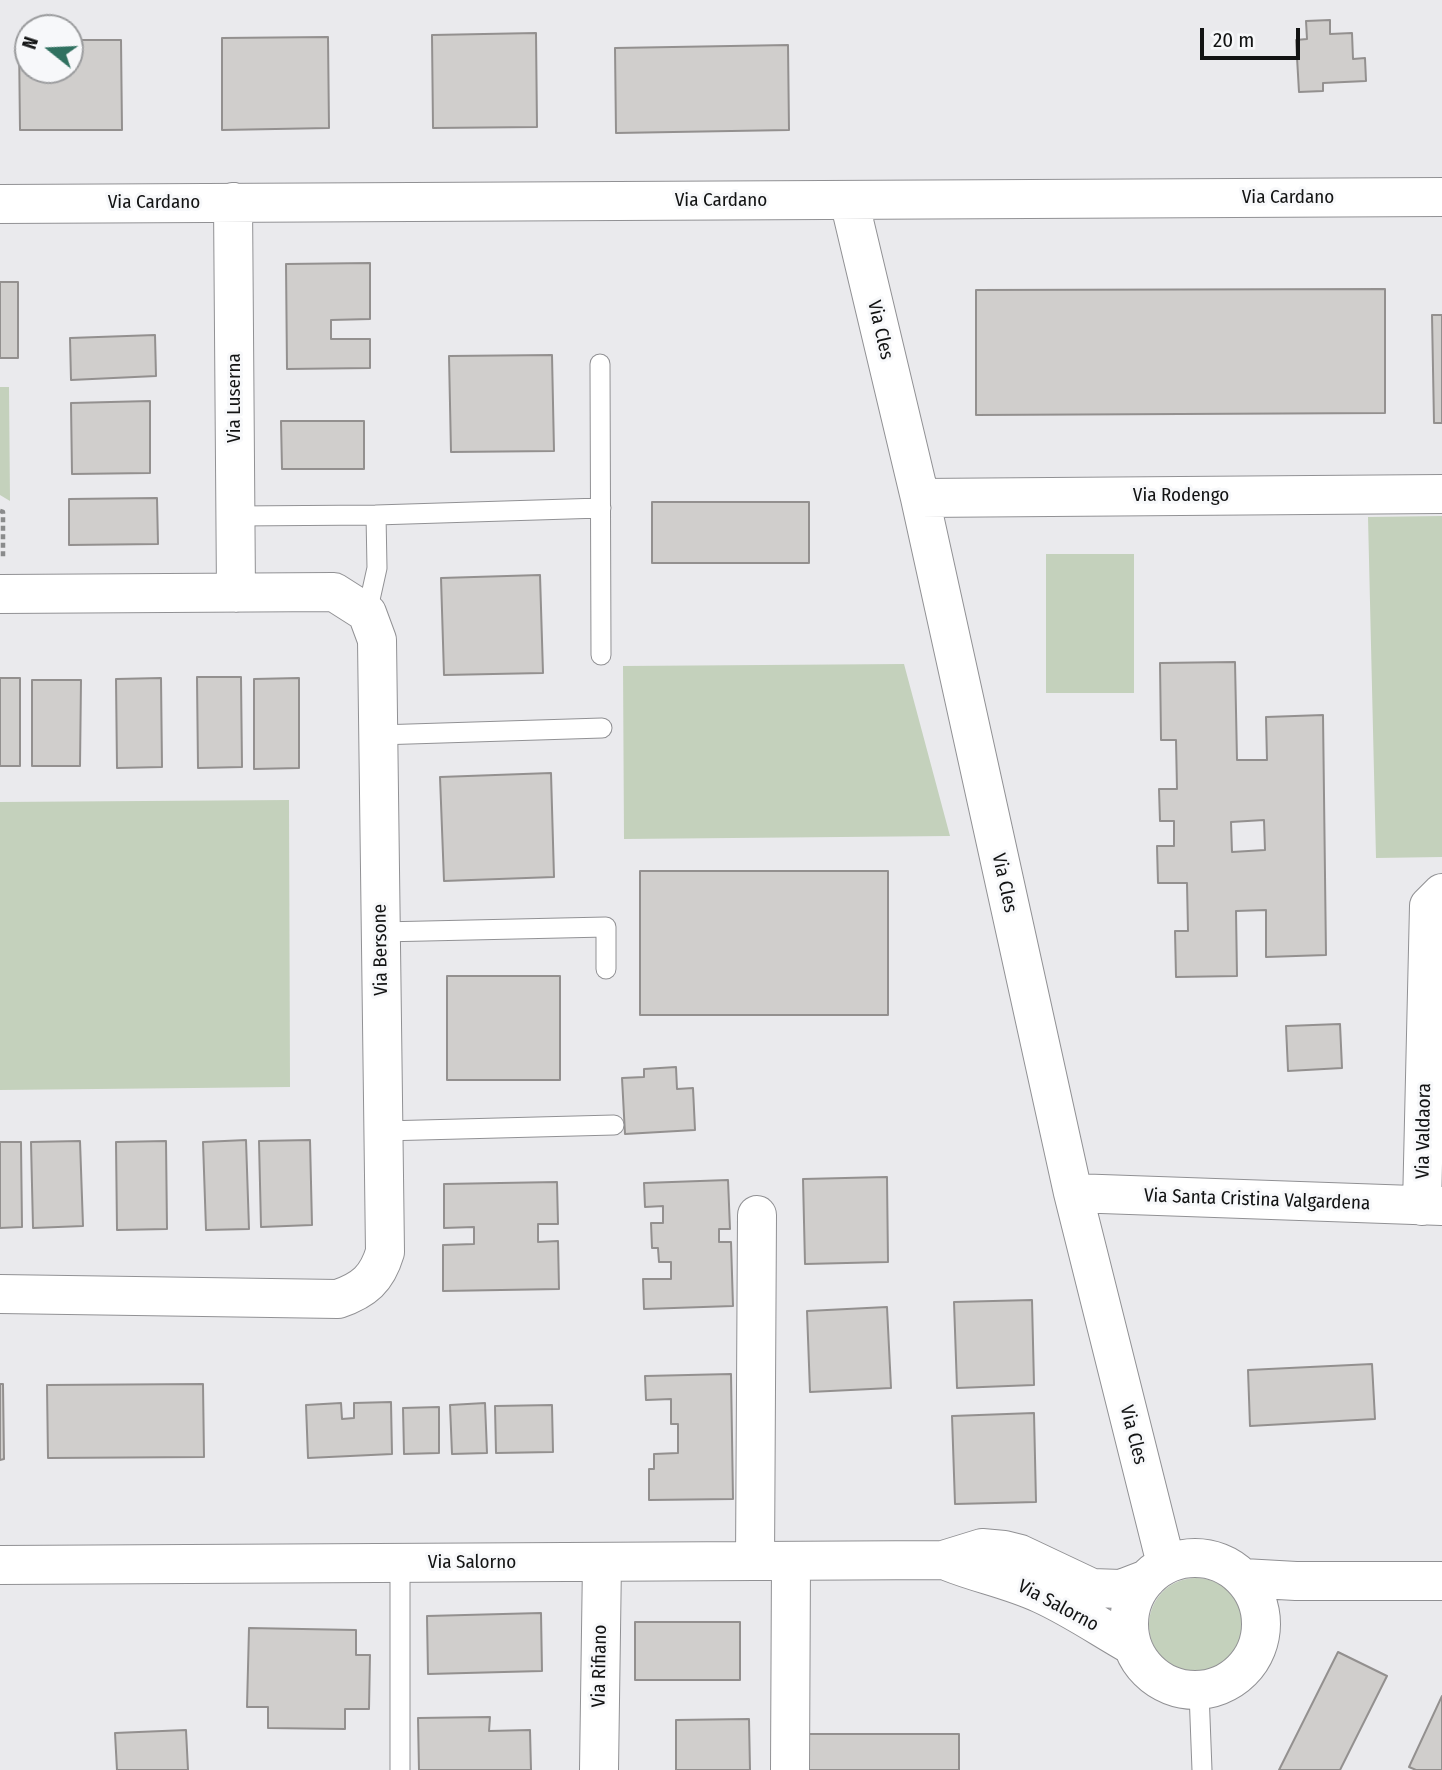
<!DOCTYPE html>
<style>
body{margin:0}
#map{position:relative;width:1442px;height:1770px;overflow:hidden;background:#eaeaed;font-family:"Fira Sans Condensed",sans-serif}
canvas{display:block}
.north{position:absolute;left:14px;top:14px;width:70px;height:70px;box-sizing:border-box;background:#f7f8fa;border:2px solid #9b9c9e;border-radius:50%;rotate:288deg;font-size:19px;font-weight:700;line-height:28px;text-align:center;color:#121313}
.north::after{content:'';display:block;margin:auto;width:24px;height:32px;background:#307160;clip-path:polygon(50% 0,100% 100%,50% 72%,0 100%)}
.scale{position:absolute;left:1200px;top:28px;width:100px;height:32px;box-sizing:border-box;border:4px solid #121313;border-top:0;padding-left:9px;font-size:21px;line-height:24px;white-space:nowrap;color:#121313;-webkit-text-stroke:5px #f7f8fa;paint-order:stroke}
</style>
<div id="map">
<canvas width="1442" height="1770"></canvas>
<div class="north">N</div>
<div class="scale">20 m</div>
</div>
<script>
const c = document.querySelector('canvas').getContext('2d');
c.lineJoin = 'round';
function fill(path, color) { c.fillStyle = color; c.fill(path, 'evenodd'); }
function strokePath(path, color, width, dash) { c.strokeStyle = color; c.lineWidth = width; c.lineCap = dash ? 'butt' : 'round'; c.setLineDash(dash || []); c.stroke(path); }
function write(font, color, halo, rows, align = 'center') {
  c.font = font + ' "Fira Sans Condensed",sans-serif'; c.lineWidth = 6; c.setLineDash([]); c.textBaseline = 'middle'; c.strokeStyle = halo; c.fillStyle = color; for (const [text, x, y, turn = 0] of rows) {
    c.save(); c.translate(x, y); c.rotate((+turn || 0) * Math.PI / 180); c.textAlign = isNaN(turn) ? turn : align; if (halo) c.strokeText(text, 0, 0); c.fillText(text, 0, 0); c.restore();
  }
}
fill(new Path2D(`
 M0,387h9l1,114 -10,-6z
 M1442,516v341l-66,1 -8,-341z
 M1046,554h88v139h-88z
 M904,664l46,172 -326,3 -1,-173z
 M289,800l1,287 -290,3v-288z
 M1149 1625a47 47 0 1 1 94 0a47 47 0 1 1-94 0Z`), '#c4d1bc');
const building = new Path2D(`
 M1330,20v14l22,-1 1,26 12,-1 1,23 -43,2v8l-24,1 -3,-52 11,-1 -1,-18z
 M536,33l1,94 -104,1 -1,-93z
 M328,37l1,91 -107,2v-92z
 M70,40h51l1,90h-102l-1,-89h9v29h42z
 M788,45l1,85 -173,3 -1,-85z
 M370,263v56l-39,1v19h39v29l-83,1 -1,-105z
 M0,282h18v76h-18z
 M1385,289v124l-409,2v-125z
 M1432,315h10v108h-8z
 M155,335l1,41 -85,4 -1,-42z
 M552,355l2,96 -103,1 -2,-96z
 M150,401v72l-78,1 -1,-71z
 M281,421h83v48h-82z
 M157,498l1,46 -89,1v-46z
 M652,502h157v61h-157z
 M540,575l3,98 -99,2 -3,-97z
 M1235,662l2,98h30l-1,-43 57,-2 3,240 -60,2v-47l-30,1 1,65 -61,1 -1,-46h13l-1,-48h-29l-1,-37h17v-25h-14l-1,-32h18l-1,-49h-15l-1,-77zM1264,820l1,30 -33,2 -1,-30z
 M197,677h44l1,90 -44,1z
 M0,678h20v88h-20z
 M161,678l1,89 -45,1 -1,-89z
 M299,678v90l-45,1v-90z
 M32,680h49l-1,86h-48z
 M551,773l3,104 -110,4 -4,-104z
 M640,871h248v144h-248z
 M447,976h113v104h-113z
 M1340,1024l2,44 -54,3 -2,-45z
 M676,1067l1,22 16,-1 2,42 -70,4 -3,-56 22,-1v-8z
 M246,1140l3,89 -43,1 -3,-88z
 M310,1140l2,85 -51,2 -2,-86z
 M80,1141l3,85 -50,2 -2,-86z
 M166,1141l1,88 -50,1 -1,-88z
 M0,1142h21l1,85 -22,1z
 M887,1177l1,85 -83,2 -2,-85z
 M728,1180l2,49h-11v13h12l2,64 -89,3 -1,-30h28v-17h-12l-1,-14h-6l-1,-25h12v-17l-18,1 -1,-24z
 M557,1182l1,42h-20v18l20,-1 1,48 -116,2v-46l31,-1v-17l-30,1v-44z
 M1032,1300l2,85 -77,3 -3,-86z
 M887,1307l4,81 -81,4 -3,-81z
 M1372,1364l3,55 -125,7 -2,-56z
 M731,1374l2,125 -84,1v-31h5v-15l24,-1v-29h-7v-25l-25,1 -1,-24z
 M0,1384h3l1,75 -4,1z
 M203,1384l1,73 -156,1 -1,-73z
 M391,1402l1,52 -84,4 -2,-53 35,-2 1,16 12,-1v-15z
 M485,1403l2,50 -35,1 -2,-49z
 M552,1405l1,47 -57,1 -1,-47z
 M439,1407v46l-35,1 -1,-46z
 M1034,1413l2,89 -81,2 -3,-88z
 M541,1613l1,58 -114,3 -1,-58z
 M635,1622h105v58h-105z
 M249,1628l107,2v25h14l-1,54h-24v20l-77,-1v-21h-21z
 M1338,1652l49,24 -47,94h-61z
 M1442,1696v74h-26l-7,-3z
 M490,1717l-1,14 41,-1 1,40h-112l-1,-52z
 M749,1719l1,51h-74v-50z
 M186,1730l2,40h-71l-2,-37z
 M806,1734h153v36h-153z`);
fill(building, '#d0cecc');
strokePath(building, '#93908f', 2);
const lane = new Path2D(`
 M600,364l1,291
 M376,515l225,-7
 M236,516l140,-1 1,53 -10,45
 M378,735l224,-7
 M381,932l225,-5v42
 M383,1131l231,-6
 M400,1563v207
 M1199,1692l3,78`);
const street = new Path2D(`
 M849,200l71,298 153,695 93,371
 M233,202l3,391
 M0,204l1442,-7
 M920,498l522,-4
 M0,594l334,-2 33,21 10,27 8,612c-8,27 -21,38 -47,47l-338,-5
 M1073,1193l369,13
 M1422,1206l7,-300 13,-13
 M1129 1624a66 66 0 1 1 132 0a66 66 0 1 1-132 0Z
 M755,1561l2,-346
 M949,1562c30,12 62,18 92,32 31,14 60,34 90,51
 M0,1565l943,-5 39,-12 22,2 16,4 72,34 29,1 26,-10
 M1243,1578l53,3h146
 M599,1770l3,-208
 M790,1770l1,-209`);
strokePath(lane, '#919194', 21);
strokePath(street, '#919194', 40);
strokePath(new Path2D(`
 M0,511l3,1v46`), '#8a8b8c', 4.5, [5, 3.5]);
strokePath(lane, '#fff', 19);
strokePath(street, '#fff', 38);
write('19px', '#121313', '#f7f8fa', [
 ["Via Cardano",1288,198],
 ["Via Cardano",721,201],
 ["Via Cardano",154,203],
 ["Via Cles",880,330,77],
 ["Via Luserna",235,398,-90],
 ["Via Rodengo",1181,496],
 ["Via Cles",1004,883,78],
 ["Via Bersone",381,950,-91],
 ["Via Valdaora",1424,1131,-89],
 ["Via Santa Cristina Valgardena",1257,1200,2],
 ["Via Cles",1133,1435,76],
 ["Via Salorno",472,1563],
 ["Via Salorno",1058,1606,28],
 ["Via Rifiano",600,1666,-89]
]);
</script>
